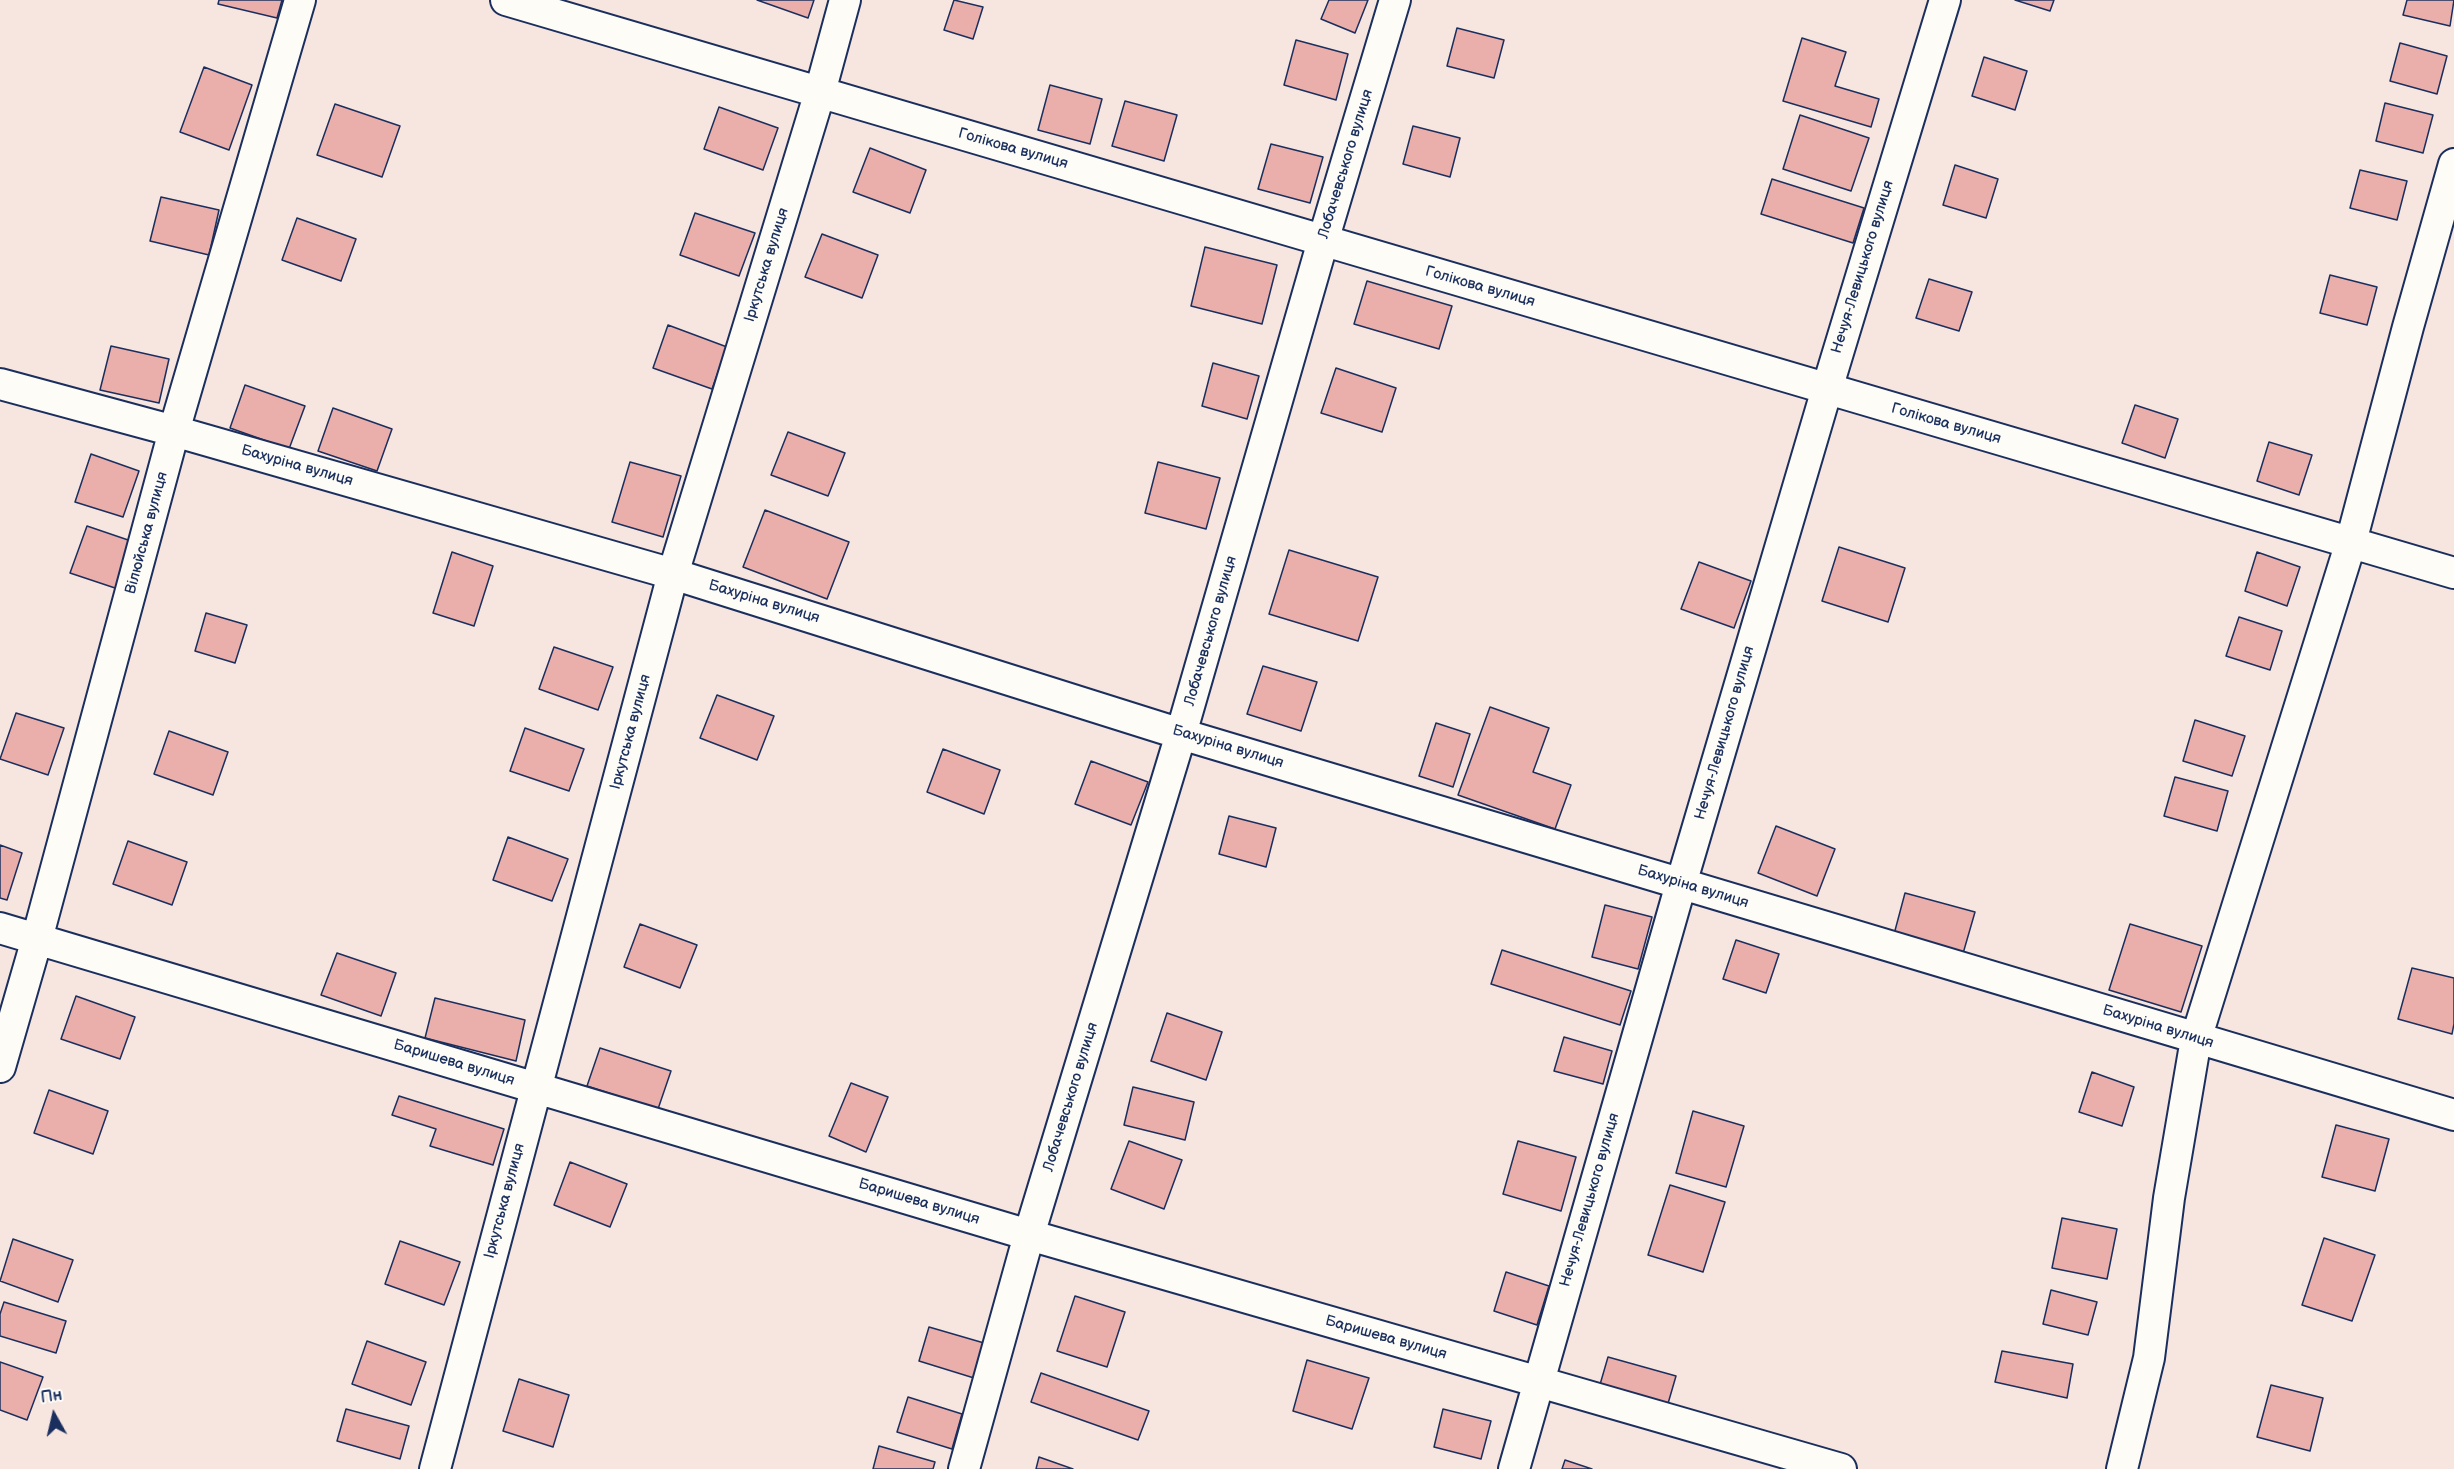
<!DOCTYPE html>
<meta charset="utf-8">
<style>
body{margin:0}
#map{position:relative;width:2454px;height:1469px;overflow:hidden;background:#f7e5e0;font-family:"Balsamiq Sans",sans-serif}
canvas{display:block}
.north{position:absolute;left:24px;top:1385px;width:60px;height:60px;-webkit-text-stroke:4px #fdfcf7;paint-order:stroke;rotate:352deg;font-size:16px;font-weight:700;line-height:24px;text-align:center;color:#1b2f5e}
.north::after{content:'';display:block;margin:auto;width:21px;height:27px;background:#1b2f5e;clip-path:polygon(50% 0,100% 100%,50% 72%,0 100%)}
</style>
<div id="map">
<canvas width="2454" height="1469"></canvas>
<div class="north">Пн</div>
</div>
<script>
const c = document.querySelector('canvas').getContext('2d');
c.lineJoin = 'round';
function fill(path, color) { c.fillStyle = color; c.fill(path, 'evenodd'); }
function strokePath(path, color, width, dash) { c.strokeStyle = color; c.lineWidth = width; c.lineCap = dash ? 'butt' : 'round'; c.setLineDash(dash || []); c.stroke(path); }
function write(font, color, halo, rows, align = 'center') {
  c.font = font + ' "Balsamiq Sans",sans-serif'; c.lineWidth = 4.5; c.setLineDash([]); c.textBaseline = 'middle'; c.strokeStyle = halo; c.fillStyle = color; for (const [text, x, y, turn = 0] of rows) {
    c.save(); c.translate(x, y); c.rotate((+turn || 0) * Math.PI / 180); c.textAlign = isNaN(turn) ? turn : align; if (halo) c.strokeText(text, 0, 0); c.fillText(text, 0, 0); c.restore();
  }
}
const building = new Path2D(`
 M219,0h63l-5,18 -59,-14z
 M757,0h57l-6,18z
 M954,0l29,7 -10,32 -29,-9z
 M1329,0h39l-13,33 -34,-14z
 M2015,0h39l-4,11z
 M2407,0h47l-4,26 -47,-11z
 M1457,28l47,12 -10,38 -47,-12z
 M1802,38l44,14 -11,34 44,13 -8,28 -88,-26z
 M1296,40l52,14 -12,46 -52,-15z
 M2400,43l47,13 -10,38 -47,-13z
 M1984,57l43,14 -12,39 -43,-14z
 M204,67l48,18 -23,65 -49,-18z
 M1050,85l52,14 -12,45 -52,-14z
 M1125,101l52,14 -13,46 -52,-15z
 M2385,103l48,12 -10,38 -47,-12z
 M335,104l65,22 -18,51 -65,-22z
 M719,107l59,21 -15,42 -59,-21z
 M1800,115l69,23 -18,53 -68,-22z
 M1413,126l47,12 -10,39 -47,-13z
 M1271,144l52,13 -13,46 -52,-14z
 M870,148l56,22 -16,43 -57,-21z
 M1955,165l43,14 -12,39 -43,-13z
 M2360,170l47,11 -10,39 -47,-12z
 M1772,179l92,29 -11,35 -92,-29z
 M161,197l58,13 -10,45 -59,-14z
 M695,213l60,20 -16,43 -59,-21z
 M297,218l59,21 -15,42 -59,-21z
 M822,234l56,21 -16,43 -57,-21z
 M1205,247l72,18 -15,59 -71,-18z
 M2330,275l47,12 -10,38 -47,-12z
 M1929,279l43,13 -13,39 -43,-13z
 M1367,281l85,25 -13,43 -85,-25z
 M668,325l59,22 -15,42 -59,-21z
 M111,346l58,13 -10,44 -59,-13z
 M1213,363l46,13 -12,43 -45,-13z
 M1336,368l60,20 -14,44 -61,-19z
 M245,385l60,21 -16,43 -59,-21z
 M2135,405l43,14 -13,39 -43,-15z
 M333,408l59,21 -15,42 -59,-20z
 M788,432l57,21 -17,43 -57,-21z
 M2269,442l43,13 -13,40 -42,-14z
 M91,454l48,17 -16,46 -48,-15z
 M630,462l51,14 -18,61 -51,-15z
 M1158,462l62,16 -14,51 -61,-16z
 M765,510l84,32 -22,57 -84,-32z
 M87,526l47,16 -16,47 -48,-16z
 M1839,547l66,21 -17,54 -66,-21z
 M1289,550l89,27 -20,64 -89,-27z
 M452,552l41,14 -19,60 -41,-13z
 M2257,552l43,15 -13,39 -42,-15z
 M1699,562l52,19 -17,47 -53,-19z
 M206,613l41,12 -12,38 -40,-12z
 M2239,617l43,14 -12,39 -44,-14z
 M554,647l59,20 -15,43 -59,-21z
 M1263,666l54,16 -16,49 -54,-17z
 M717,695l57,21 -17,44 -57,-22z
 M1490,707l59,21 -16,44 38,13 -16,44 -97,-34z
 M16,713l48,15 -16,47 -48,-16z
 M2195,720l50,16 -13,40 -49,-15z
 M1436,723l34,11 -17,53 -34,-11z
 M525,728l59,21 -15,42 -59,-20z
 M169,731l59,21 -15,43 -59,-21z
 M943,749l57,21 -16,44 -57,-22z
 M1091,761l57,21 -17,43 -56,-21z
 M2175,777l53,14 -11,40 -53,-15z
 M1229,816l47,12 -10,39 -47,-13z
 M1776,826l59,23 -18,47 -59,-23z
 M508,837l60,22 -16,42 -59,-21z
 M128,841l59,21 -15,43 -59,-21z
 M0,845l22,8 -15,47 -7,-2z
 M1905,893l70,19 -13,45 -69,-19z
 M1605,905l47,12 -14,52 -46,-12z
 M640,924l57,21 -17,43 -56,-21z
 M2130,924l72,22 -21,66 -72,-22z
 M1736,940l43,14 -13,39 -43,-14z
 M1502,950l129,41 -11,34 -129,-41z
 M337,953l59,20 -15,43 -60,-21z
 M2412,968l42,10v46l-2,10 -54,-15z
 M76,996l59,21 -15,42 -59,-20z
 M435,998l90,22 -9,41 -91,-23z
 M1167,1013l55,19 -16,48 -55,-19z
 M1564,1037l48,14 -9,33 -49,-13z
 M600,1048l71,23 -13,38 -71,-23z
 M2092,1072l42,15 -12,39 -43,-14z
 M851,1083l37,14 -22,55 -37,-16z
 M1133,1087l61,15 -9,38 -61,-15z
 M49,1090l59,21 -15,43 -59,-21z
 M399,1096l105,33 -11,36 -63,-19 6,-17 -44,-14z
 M1693,1111l51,15 -18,61 -50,-14z
 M2336,1125l53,14 -14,52 -53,-14z
 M1129,1141l53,19 -18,49 -53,-20z
 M1518,1141l58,16 -15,54 -58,-17z
 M570,1162l57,22 -17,43 -56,-22z
 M1670,1185l55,17 -22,70 -55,-17z
 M2062,1218l55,11 -10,50 -55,-11z
 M2324,1238l51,17 -23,66 -50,-16z
 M13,1239l60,21 -15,42 -58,-21z
 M400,1241l60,21 -16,43 -59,-21z
 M1506,1272l43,14 -12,39 -43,-14z
 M2051,1290l46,12 -9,33 -45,-11z
 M1075,1296l50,16 -18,55 -50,-16z
 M4,1302l62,19 -10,32 -56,-17v-22z
 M929,1327l55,16 -10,35 -55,-17z
 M367,1341l59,21 -15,43 -59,-21z
 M2002,1351l71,13 -6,34 -72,-16z
 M1608,1357l68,19 -9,31 -68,-19z
 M1307,1360l62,18 -17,51 -59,-18z
 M0,1362l43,15 -16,43 -27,-10z
 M1041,1373l108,38 -11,29 -107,-38z
 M519,1379l50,16 -16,52 -50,-16z
 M2271,1385l52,13 -13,53 -53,-14z
 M908,1397l54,17 -10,35 -55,-17z
 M346,1409l63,17 -9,33 -63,-18z
 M1443,1409l48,12 -10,38 -47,-12z
 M879,1446l56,16 -2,7h-60z
 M1039,1457l34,12h-37z
 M1565,1460l27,9h-30z`);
fill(building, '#eaaeab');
strokePath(building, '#1b2f5e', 1.5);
const street = new Path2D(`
 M506,0l1948,573
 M0,384l174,47 499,143 508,160 1273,381
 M0,928l1029,307 812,234
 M0,1067l37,-128 137,-508 126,-431
 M435,1469l238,-895 147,-482 25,-92
 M964,1469l65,-234 152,-501 142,-493 72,-241
 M1514,1469l167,-585 146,-495 118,-389
 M2122,1469l27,-111 20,-160 27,-159 155,-497 57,-215 46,-163`);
strokePath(street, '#1b2f5e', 34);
strokePath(street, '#fdfcf7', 30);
write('15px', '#1b2f5e', '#fdfcf7', [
 ["Голікова вулиця",1013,149,16],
 ["Лобачевського вулиця",1346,164,-73],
 ["Іркутська вулиця",767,265,-73],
 ["Нечуя-Левицького вулиця",1863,267,-73],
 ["Голікова вулиця",1480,287,16],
 ["Голікова вулиця",1946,424,16],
 ["Бахуріна вулиця",297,466,16],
 ["Вілюйська вулиця",147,533,-75],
 ["Бахуріна вулиця",764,602,17],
 ["Лобачевського вулиця",1211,631,-74],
 ["Іркутська вулиця",631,732,-75],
 ["Нечуя-Левицького вулиця",1725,733,-74],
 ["Бахуріна вулиця",1228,747,17],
 ["Бахуріна вулиця",1693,887,17],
 ["Бахуріна вулиця",2158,1027,17],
 ["Баришева вулиця",454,1063,17],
 ["Лобачевського вулиця",1071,1097,-73],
 ["Нечуя-Левицького вулиця",1590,1200,-74],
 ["Іркутська вулиця",505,1201,-75],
 ["Баришева вулиця",919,1202,17],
 ["Баришева вулиця",1386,1338,16]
]);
</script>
